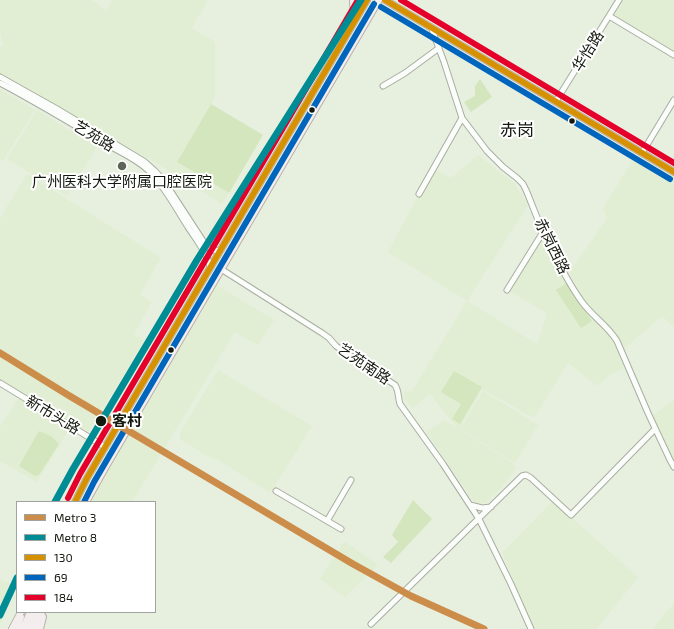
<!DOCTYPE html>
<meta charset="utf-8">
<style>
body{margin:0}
#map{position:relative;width:674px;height:629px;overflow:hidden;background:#e7efdf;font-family:"Exo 2",sans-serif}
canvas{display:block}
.legend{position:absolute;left:16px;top:501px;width:140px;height:112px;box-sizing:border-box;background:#fff;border:1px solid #a1a39f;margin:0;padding:5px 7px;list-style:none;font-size:12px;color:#14190f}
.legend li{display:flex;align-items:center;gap:8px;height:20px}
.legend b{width:20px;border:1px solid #a1a39f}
</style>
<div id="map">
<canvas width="674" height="629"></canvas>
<ul class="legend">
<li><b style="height:5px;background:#cc8d4a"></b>Metro 3</li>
<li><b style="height:5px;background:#008c95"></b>Metro 8</li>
<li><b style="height:5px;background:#d59102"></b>130</li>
<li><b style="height:5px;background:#0065bd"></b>69</li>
<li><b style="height:5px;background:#e4002b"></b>184</li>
</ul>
</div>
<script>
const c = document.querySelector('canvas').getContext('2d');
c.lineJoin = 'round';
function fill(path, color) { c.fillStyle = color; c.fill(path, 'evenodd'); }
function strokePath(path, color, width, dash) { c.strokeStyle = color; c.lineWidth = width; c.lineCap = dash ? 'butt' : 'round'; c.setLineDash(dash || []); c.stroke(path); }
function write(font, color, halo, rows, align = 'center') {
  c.font = font + ' "Exo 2","Noto Sans SC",sans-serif'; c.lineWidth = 4; c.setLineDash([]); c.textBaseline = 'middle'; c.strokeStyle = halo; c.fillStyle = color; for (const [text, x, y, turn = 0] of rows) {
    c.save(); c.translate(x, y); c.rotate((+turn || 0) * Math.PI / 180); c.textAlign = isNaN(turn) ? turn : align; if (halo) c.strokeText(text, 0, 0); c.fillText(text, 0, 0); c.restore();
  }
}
fill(new Path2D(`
 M0,0h92l14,10 6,-10h96l-16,28 23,14v56l-38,64 52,31 -7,11 -74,-46 -33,-16 -115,-66v-29l3,-1 -3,-14z
 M621,0h53v53l-62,-38z
 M0,89l35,21 -32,51 -3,-2z
 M37,110l60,37 -30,49 -60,-37z
 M478,155l37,29 13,21 -61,96 70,43 10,-31 -40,-23 35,-57 54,89 15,14 13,32 -13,6 -14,12 -29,-23 -34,55 -52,-29 -23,40 49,31 8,6v3l-17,21 -13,13 -8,1 -4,-2 -48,-70 18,-12 13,8 -27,-34 -17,14 -10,-10 1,-6 8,-1 55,-90 -79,-49 45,-84 18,10z
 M636,155l38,22v150l-12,-11 -37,32 -36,-39 -20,-37 38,-53 -4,-11z
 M27,174l134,84 -21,36 12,8 -18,32 11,7 -57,91 -88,-53v-161z
 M215,284l59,36 -16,25 -23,-13 -103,170h-44z
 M218,370l94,56 -42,67 -55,-35 -2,1 -32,-19 -2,-5z
 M483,391l55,34 -23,38 -55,-34z
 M19,398l50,31 -32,53 -37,-21v-35z
 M674,400v61l-22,-45z
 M553,501l85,76 -41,52h-63l-32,-76z
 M344,541l34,24 -33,32 -25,-18z
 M0,579l17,8 -17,37z
 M674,603v26h-21v-1z`), '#e2eed3');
fill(new Path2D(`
 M480,79l12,18 -21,15 -7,-10 11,-6v-10z
 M211,104l52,31 -34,58 -52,-31z
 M567,283l25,38 -11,7 -25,-38z
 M454,371l28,16 -22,37 -8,-5 9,-15 -20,-12z
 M39,431l12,5 8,8 -20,31 -4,1 -16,-10z
 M413,500l19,19 -41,44 -8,-6 15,-15 -6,-7z`), '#d4e6be');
const minor = new Path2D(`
 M609,16l65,39
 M431,27l13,35 18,56 25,33 16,16 14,11 6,6 3,6c6,14 11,29 18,43 11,24 23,48 38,69 11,15 26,24 35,39l31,72 22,47 4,7
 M0,77l57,32 88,53 10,9 9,10 43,66 6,3 6,1
 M0,83c36,19 71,40 106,61 16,9 34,17 46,30 14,15 25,36 36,53 7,11 20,27 22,40
 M383,86l22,-13 34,-25
 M556,101l63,-101
 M642,153l32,-53
 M419,194l43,-76
 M221,269l101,64 7,5 7,8 59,39c4,6 3,13 5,19l43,60 36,55 32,65 20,45
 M507,290l36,-58
 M0,383l105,64
 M276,491l65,38
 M470,505l12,3 9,-1
 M327,521l24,-41
 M371,624l151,-148 4,-1 5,3 40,37 84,-86`);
const major = new Path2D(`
 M353,0l1,22
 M385,0l289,172
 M75,502l12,-24 34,-58 246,-420
 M86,502l19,-34 274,-468
 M12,629l9,-17
 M17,629l4,-12
 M23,629l7,-17
 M29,629l7,-17
 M35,629l7,-17
 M40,629l3,-12`);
strokePath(minor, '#a8aea1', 7);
strokePath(major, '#b8b0ab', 8);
strokePath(minor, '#fbfdfa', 5);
strokePath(major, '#f3eded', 6);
strokePath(new Path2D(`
 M385,0l289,172
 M75,502l12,-24 280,-478`), '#d59102', 6);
strokePath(new Path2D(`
 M381,7l289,172
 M84,502l10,-20 280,-478`), '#0065bd', 6);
strokePath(new Path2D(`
 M401,0l273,163
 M68,498l12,-24 278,-474`), '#e4002b', 6);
strokePath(new Path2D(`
 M0,353l68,42 285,169 58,32 73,33`), '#cc8d4a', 7);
strokePath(new Path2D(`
 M55,502l18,-33 124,-209 164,-260
 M0,615l17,-37`), '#008c95', 7);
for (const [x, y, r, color] of [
 [312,110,3.5,"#14190f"],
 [572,121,3.5,"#14190f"],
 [122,166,5,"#5e6458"],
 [171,350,3.5,"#14190f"],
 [101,421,6,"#14190f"]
]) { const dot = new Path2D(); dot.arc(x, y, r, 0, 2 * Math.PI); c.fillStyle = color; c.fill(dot); strokePath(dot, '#fff', 1.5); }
write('15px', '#14190f', '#fff', [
 ["华怡路",588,51,-58],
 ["艺苑路",94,136,31],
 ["赤岗西路",552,246,64],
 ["艺苑南路",364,364,34],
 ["新市头路",53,415,31]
]);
write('15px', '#14190f', '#fff', [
 ["广州医科大学附属口腔医院",122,182]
]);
write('bold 15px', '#14190f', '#fff', [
 ["客村",112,421]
], 'left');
write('17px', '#14190f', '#fff', [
 ["赤岗",517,130]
]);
</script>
